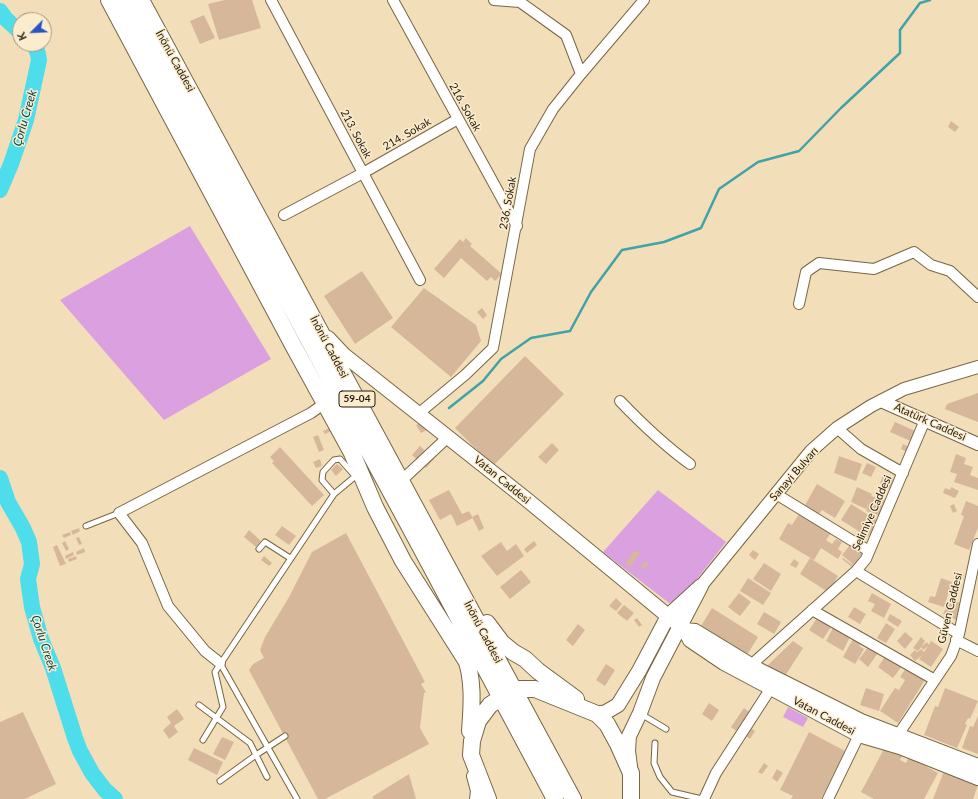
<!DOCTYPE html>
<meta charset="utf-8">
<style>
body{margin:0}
#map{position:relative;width:978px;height:799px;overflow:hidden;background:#f2dfb9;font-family:Lato,sans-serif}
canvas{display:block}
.north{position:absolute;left:12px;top:12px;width:40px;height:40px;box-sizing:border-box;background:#fcecce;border:1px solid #a59881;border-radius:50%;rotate:246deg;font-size:11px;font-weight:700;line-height:16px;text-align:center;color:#221b0d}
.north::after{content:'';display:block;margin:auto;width:14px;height:18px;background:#2855c3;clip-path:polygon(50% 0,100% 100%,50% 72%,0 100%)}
</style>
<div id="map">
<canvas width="978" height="799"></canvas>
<div class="north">K</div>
</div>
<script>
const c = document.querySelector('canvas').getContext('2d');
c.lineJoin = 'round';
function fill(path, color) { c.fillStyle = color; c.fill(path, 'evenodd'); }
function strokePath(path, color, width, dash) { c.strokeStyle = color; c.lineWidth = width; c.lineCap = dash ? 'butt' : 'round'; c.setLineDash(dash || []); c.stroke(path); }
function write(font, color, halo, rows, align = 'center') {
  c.font = font + ' Lato,sans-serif'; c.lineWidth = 3; c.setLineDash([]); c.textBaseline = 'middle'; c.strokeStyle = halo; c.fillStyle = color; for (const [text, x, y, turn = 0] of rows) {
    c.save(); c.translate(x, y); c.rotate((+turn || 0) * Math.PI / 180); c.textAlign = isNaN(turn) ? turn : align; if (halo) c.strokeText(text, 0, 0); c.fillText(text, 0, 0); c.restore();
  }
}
fill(new Path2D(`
 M190,226l81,133 -107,61 -104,-120z
 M658,490l68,52 -44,56 -13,5 -66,-51z
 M788,707l20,11 -5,9 -20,-10z`), '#daa0df');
strokePath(new Path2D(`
 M449,408l34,-27 18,-22 30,-21 39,-7 21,-39 31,-42 42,-8 37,-14 18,-39 39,-27 41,-11 42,-43 59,-55v-23l20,-27 10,-3`), '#41a3a8', 2.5);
strokePath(new Path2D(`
 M0,11l6,8 14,13
 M0,190l11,-26 15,-44 13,-60 -1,-6 -4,-10
 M0,478l8,24 15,26 6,14 3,22 -4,15 4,28 9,32 12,29 22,70 5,13 12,22 13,17 10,9`), '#4eddeb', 16);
fill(new Path2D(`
 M225,0h27l9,28 -42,12 -11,-36z
 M204,15l11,23 -15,6 -10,-23z
 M951,121l8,6 -4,5 -7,-5z
 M466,238l6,6 -2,2 32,28 -7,7 -4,-4 -4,4 -26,-23 -17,20 -10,-9 26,-30 3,3z
 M362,271l31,47 -38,26 -31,-48z
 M424,288l52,37 5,16 -30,36 -60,-50z
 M482,308l5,7 -4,4 -6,-7z
 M525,356l39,38 -71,72 -38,-38z
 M978,393v29l-33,-13 2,-5z
 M422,422l5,8 -6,3 -5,-8z
 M895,422l25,11 -5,10 -25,-11z
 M332,427l1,3 -8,4 -2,-3z
 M318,435l6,15 -5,2 -6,-15z
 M552,443l7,7 -13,14 -8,-7z
 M903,444l6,3 -2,5 -6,-3z
 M420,446l14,13 -8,9 -14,-13z
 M280,447l44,48 -12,11 -40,-43 2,-2 -4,-4z
 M956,454l10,4 -2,6 9,3 -3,8 8,3v12l-24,-8 3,-8 -7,-2z
 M839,456l23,8 -6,17 -22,-8z
 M320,459l2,7 -6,2 -3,-6z
 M867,463l9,4 -5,10 -9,-4z
 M337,464l6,5 -7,7 -5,-6z
 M884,474l12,6 -5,10 -11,-7z
 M817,484l28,17 -10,17 -13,-8 -3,4 -14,-9z
 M857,487l15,7 -1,2 15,5 -5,15 -15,-5 4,-12 -4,10 -15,-7z
 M951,487l8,4 -4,7 -12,-5 2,-5 5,2z
 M449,490l13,24 7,-3 4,7 -16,8 -6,-12 -11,6 -11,-20z
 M966,501l12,5v22l-9,22 -15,-6 10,-28 -3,-1z
 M851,504l27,17 -10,16 -27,-17z
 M954,504l3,7 -4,2 -3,-7z
 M478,514l6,14 -5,3 -7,-14z
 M799,514l32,19 -5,7 6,4 4,-5 6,3 -4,7 4,3 -4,7 -17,-11 -7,12 -35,-21 9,-16 4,2z
 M282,526l14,10 -7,9 -14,-10z
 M79,528l1,3 -7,4 -2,-4z
 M249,530l12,11 -5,6 -12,-10z
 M70,532l1,3 -7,3 -2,-3z
 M346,533l79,149 -4,2 5,8 -2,1 -4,35 9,16 -104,55h-7l-69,-129 4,-6 11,-6 -4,-8 5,-13 24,-40 23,-45z
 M79,537l3,7 -3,1 -3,-7z
 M65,541l4,8 -3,2 -4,-8z
 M534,541l3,4 -10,8 -3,-4z
 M501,542l6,9 9,-7 8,12 -27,20 -16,-20z
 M57,545l9,19 -6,2 -7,-19z
 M850,545l12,9 -8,11 -12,-10z
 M84,548l1,4 -8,3 -1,-3z
 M635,550l5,3 -10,14 -5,-3z
 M753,550l6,4 -4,6 -6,-5z
 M73,552l1,3 -8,4 -1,-3z
 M76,556l1,3 -8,3 -1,-3z
 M264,556l8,7 -3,3 -8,-6z
 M810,558l28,18 -10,16 -28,-18z
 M843,558l10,7 -1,2 -10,-8z
 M794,559l5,4 -3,5 -6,-3z
 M645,561l4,4 -5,4 -3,-3z
 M764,563l17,11 -10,17 -18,-12z
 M521,570l10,12 -21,17 -10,-12z
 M956,572l8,3 -2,4 -7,-3z
 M748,578l23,15 -8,12 -23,-14z
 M941,578l11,4 -8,25 -16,-5 2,-6 5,1z
 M739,593l12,9 -11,14 -12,-9z
 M872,593l19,11 -7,14 -13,-7 4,-7 -7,-3z
 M616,598l6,6 -6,7 -7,-5z
 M950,599l10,4 -2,4 5,2 -5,12 -15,-7z
 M624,605l10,8 -7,8 -10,-8z
 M854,607l12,7 -6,10 -12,-7z
 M712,608l46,29 -11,18 -46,-29z
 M764,612l17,10 -7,12 -17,-10z
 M890,614l12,7 -4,6 -11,-7z
 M637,618l5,7 -3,2 -5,-7z
 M817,618l14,9 -8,12 -14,-9z
 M886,623l9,6 -9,14 -9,-5z
 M578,624l7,6 -12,16 -7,-6z
 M833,628l17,9 -7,14 -17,-10z
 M905,632l8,7 -8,10 -8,-8z
 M921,637l4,4 -3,5 5,-4 2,3 2,-4 12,8 -12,18 -12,-8 3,-4 -7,6 -5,-6 5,-5 2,2 -2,2 6,-5 3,3 4,-6 -5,4 -2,-3 -3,4 -5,-3z
 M853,639l8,5 -2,2 5,3 -9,15 -12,-7z
 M793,641l10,7 -18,28 -18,-10z
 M869,646l9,7 -10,14 -9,-8z
 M886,655l16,11 -9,12 -15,-11z
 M606,664l9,6 -10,16 -9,-6z
 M906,668l19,12 -27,43 -18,-12 15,-23 4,2 6,-10 -5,-3z
 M866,688l18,6 -5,17 -19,-6z
 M945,688l33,13 -8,18 -2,-1 -3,6 2,1 -10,23 -33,-13 11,-29 3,1z
 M709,703l10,7 -7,11 -10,-7z
 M744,708l5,4 -13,19 -5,-4z
 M177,709l7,10 -10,7 4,6 -9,7 -6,-9 8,-7 -4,-6z
 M23,712l33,72 -31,15h-25v-77z
 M978,716v38l-16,-6 8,-22 3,1z
 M751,728l4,3 -5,8 -4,-3z
 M809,732l36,19 -24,48h-30l2,-3 -13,-6z
 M222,737l12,5 -9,18 -12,-6z
 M885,747l17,9 -2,4 6,3 3,-6 29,16 -14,26h-50l-13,-7z
 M194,748l29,14 -6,13 -29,-15z
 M764,763l4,3 -6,8 -4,-2z
 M777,769l6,4 -6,9 -5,-4z
 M944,771l34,14 -5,14h-40z
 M409,774l7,25h-42l-2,-2z`), '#d7b79a');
const service = new Path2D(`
 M334,494l-12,-14 1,-8 11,-12 6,-1 15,17
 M86,526l33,-13
 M259,549l6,-7 25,16
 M220,663l77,136
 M199,705l51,38 17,34
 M641,714l25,15
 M203,740l20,-33 -8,-35 119,-178 24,-20
 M655,743l-1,20 6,14 12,15 30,7
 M220,781l36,-26 29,-19`);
const minor = new Path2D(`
 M271,0l149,280
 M393,0l124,226
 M494,0l26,2 46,33 15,39
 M284,215l79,-42 95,-54
 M799,304l7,-32 13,-9 55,6 40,-17 17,13 19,6 28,26
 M620,401c22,23 44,44 70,63
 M418,414l47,-39 28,-27 37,-199 23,-40 28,-35 63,-74
 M837,428l24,21 42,24
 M401,481l47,-44
 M776,494l93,57
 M856,571l103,63
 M812,610l123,70
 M956,640l22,11
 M220,663l-15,-12 -37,-45 -26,-63 -23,-30 192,-100 14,-10
 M751,665l105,-94 10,-12 59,-139
 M898,735l53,-79 8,-22 19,-90
 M704,799l12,-26 55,-85
 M828,799l31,-64`);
const tertiary = new Path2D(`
 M881,401l97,43
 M701,586l110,-135 26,-23 34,-22 33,-17 74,-22
 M473,776l4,15 -1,8`);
const secondary = new Path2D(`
 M328,338l16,17 182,144 142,117 17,14 5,10 34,23 135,72 41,12 78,31
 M685,630l10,1 64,39 102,51 117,45
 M597,714l9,-2 12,-7 21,-34 29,-55 33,-30 -48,92 -13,35 -11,23 -1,15 2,15`);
const primary = new Path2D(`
 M109,0l185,347 58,106 23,54 28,54 64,101
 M125,0l296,548 134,251
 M141,0l432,799
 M487,623l15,20 11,9 12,7 13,12 38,28
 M464,653c10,25 8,52 6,78
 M488,799l-17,-44 1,-14 6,-20 12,-16 24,-16h21l62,25 10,10 11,20 13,29v26`);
strokePath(service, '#764', 7);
strokePath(minor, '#764', 12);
strokePath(tertiary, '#764', 14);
strokePath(secondary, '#764', 16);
strokePath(primary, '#764', 18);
strokePath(service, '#fff', 5);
strokePath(minor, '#fff', 10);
strokePath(tertiary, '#fff', 12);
strokePath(secondary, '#fff', 14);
strokePath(primary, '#fff', 16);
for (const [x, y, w] of [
 [357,399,36]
]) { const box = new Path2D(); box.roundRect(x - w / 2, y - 8, w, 16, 3); c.fillStyle = '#fcecce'; c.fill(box); strokePath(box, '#221b0d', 1); }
write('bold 10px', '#221b0d', null, [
 ["59-04",357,399]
]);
write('11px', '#221b0d', '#fcecce', [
 ["İnönü Caddesi",175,61,61],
 ["216. Sokak",465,107,61],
 ["213. Sokak",356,134,62],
 ["214. Sokak",407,134,-30],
 ["236. Sokak",508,203,-80],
 ["İnönü Caddesi",329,347,62],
 ["Atatürk Caddesi",930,422,24],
 ["Sanayi Bulvarı",794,474,-49],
 ["Vatan Caddesi",502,480,39],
 ["Selimiye Caddesi",872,513,-66],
 ["Güven Caddesi",950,608,-76],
 ["İnönü Caddesi",483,632,62],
 ["Vatan Caddesi",824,716,28]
]);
write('italic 12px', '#02464c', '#fcecce', [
 ["Çorlu Creek",25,118,-74],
 ["Çorlu Creek",44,643,72]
]);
</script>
